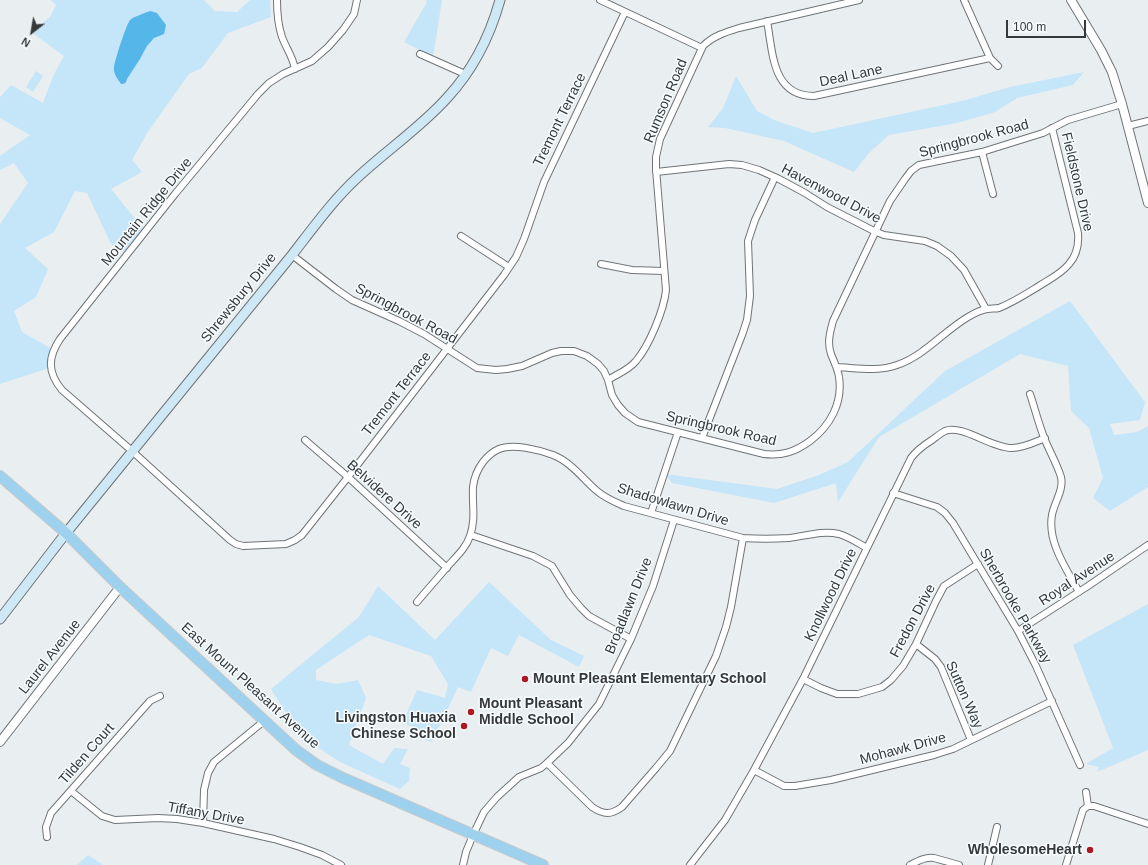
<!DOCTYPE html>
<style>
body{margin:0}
#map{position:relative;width:1148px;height:865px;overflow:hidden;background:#e9eef1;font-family:Helvetica,sans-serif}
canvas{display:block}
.north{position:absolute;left:12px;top:12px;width:40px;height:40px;-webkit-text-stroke:3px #f7fcff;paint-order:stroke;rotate:211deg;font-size:11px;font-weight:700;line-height:16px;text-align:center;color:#363839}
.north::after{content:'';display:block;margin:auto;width:14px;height:18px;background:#363839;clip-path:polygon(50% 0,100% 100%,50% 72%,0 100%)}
.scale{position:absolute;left:1006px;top:20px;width:80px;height:18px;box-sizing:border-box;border:2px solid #363839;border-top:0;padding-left:5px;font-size:12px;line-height:14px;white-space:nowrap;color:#363839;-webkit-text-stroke:3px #f7fcff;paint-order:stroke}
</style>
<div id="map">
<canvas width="1148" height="865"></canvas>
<div class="north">N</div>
<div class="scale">100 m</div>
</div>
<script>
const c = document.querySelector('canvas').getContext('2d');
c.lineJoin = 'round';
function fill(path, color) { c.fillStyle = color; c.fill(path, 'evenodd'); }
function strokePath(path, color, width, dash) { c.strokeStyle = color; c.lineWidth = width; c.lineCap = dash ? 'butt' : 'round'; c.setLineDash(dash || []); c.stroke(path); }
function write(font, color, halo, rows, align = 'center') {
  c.font = font + ' Helvetica,sans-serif'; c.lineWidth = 3; c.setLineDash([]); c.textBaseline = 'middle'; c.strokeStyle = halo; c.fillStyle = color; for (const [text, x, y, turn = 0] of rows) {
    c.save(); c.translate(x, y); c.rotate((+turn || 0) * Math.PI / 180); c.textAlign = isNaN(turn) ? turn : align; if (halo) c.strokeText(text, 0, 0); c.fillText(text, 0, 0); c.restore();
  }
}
fill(new Path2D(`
 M51,0h153l11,11 22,1 13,-12h20l1,17 -43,16 -26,35 -13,6 -42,59 -15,27 10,12 -31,17 34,42 -18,22 -16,-9 -24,-51 -12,-2 -21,41 -29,16 23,21 -12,28 -22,14 8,21 30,17 -3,19 -49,16v-160l28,-41 -14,-20 -14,7v-14l30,-21 -30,-17v-21l11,-12 32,18 11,-29 10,-18 -33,-24 19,-15 6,-12zM166,25l-19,21 -7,13 -13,20 -3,5h-3l-4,-6z
 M426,0h16l-9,57 -29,-15 23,-40z
 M36,71l7,5 -10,16 -7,-5z
 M1084,72l-11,13 -56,13 -22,14 -38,11 -68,12 -21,19 -14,18 -70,-31 -59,-13 -17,-1 15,-19 13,-32 21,35 17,9 39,13 149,-32 48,-14z
 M1070,301l75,101 -5,18 -30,4 4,11 23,-3 11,-6v61l-38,24 -17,-13 10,-20 -14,-50 -18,-17 -3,-45 -48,-12 -141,83 -41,65 -2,-19 -62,20 -102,-20 -7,-9 112,15 42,-14 29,-13 97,-91z
 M489,582l62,58 33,16 -5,11 -60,-32 -11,21 -17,-8 -20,44 -13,-5 -26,55 -13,-4 -6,-11 -6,-2 -1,-4v-6l11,-25 28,8 3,-14 -17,-28 -62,-21 -53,35v10l20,4 22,-4 8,18 -17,47 34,19 11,-16 14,1 -8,15 10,4 -1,13 -9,8 -60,-27 -44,-29 -4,-4 2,-4 -23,-36 88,-72 19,-31 57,54z
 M1148,604v146l-51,22 2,-5 -13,-3 27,-16 -40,-103z
 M88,855l15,10h-26z`), '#c5e5f9');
fill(new Path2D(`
 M150,11l7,2 9,12 -2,9 -10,4 -7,8 -7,13 -13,20c-1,4 -2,5 -6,5 -3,-4 -8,-11 -7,-17 1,-7 12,-42 16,-47 5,-4 13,-6 20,-9z`), '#54b6e9');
const minor = new Path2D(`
 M277,0c0,13 1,25 5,37 4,11 11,20 13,32
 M357,0l-3,14 -11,16 -15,17 -16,14 -29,13 -14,9 -11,11 -83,100 -115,145c-12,18 -13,33 2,51l70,61 98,89 6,4 7,2 43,-2 9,-4 7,-5 46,-58 156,-202 12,-18 8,-18 20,-57 81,-170
 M600,0l102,48
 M964,0l26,58 8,8
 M767,21c6,32 5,75 47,75l176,-38
 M420,54l45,20
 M1128,126l20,-5
 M982,152l11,42
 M656,172l73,-8 13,1 17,5 20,9 26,14 22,14 47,24 10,4 41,6 12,5 14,10 13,14 22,39
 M461,236l48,31
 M292,255l44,34 16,11 47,21 25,13 53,34 19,2 11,-1 15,-3 30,-13 9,-2h13l13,5 11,8 6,7 4,9 4,15 6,10 7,8 13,9 126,32c18,2 31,-2 46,-13 20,-15 33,-38 29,-64 -1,-8 -5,-15 -8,-23 -4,-11 -1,-22 2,-33l57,-120 15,-22 6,-8 8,-6 63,-13 61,-19 25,-13 54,-16
 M601,264l31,6 32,1
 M837,367c20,1 41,5 60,-2 27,-9 47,-34 71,-48 5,-3 13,-7 19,-8 4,-1 8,0 12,-1 15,-6 27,-14 40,-22 11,-7 22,-12 30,-22 8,-9 10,-19 9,-31l-26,-105
 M608,380c9,-6 21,-10 28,-19 13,-15 28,-51 30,-71l-10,-121v-12l4,-18 43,-93c10,-10 23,-14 36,-18l120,-28
 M1030,394c5,15 9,31 15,46 5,12 12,24 16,37 3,13 -7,26 -9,38 -5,27 15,55 27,77
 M702,438l40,-103 5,-15 3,-24 -2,-55 7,-21 20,-43
 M305,440l43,37 99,91
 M893,493l44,14 8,6 8,10 65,108 18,35 44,99
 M651,513l27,-81
 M471,535l62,21 19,10 18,29 11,13 8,8 42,23
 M417,602c10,-12 20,-23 30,-35 9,-10 19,-19 23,-31 6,-17 2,-32 3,-49 1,-9 4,-17 10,-25 4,-5 9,-10 16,-13 14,-6 40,1 54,6 18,7 30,24 44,36 8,7 18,11 27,15l119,32c15,1 30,1 46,0 17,-2 33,-8 50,-4 10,3 19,9 28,14
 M1018,631l70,-45 60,-41
 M916,644l19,15 6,8 30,73
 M803,679l18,9 16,6h21l24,-7 9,-7 12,-14 13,-22 20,-43 8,-15 34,-22
 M547,763l45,44c12,8 19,8 30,0l34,-39 14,-17 46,-95 10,-29 5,-20 12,-69
 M754,770l30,16h11l36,-6 103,-25 19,-6 99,-48
 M71,791l31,25 13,4 43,-2 19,1 26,4 71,16 26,8 22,8 19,10
 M1088,806h6l54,18
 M203,823l1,-33 4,-17 6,-11 50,-41
 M47,837l-1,-10 5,-14 99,-112 10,-5
 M463,865l3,-13 7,-17 11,-23 13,-15 22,-20 22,-9 6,-5 21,-20 31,-39 32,-65 22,-53 21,-66
 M690,865l35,-45 29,-50 49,-91 108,-221c6,-8 13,-13 21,-18 4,-3 9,-7 13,-9 17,-7 46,17 67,17 11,0 23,-6 33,-10
 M910,865c8,-4 15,-8 24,-7l25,7
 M988,865l9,-38
 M1066,865l17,-55 5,-4 -2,-14`);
const tertiary = new Path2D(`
 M1071,0l30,50 11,22 10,32 26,99
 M0,742l120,-155`);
const secondary = new Path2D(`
 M0,619l66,-86 226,-278c21,-27 41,-55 66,-78 29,-27 63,-50 89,-79 25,-27 43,-62 53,-98`);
const primary = new Path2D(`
 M0,476l66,57 54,54 176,163 21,15 24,12 202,88`);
strokePath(minor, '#707477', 8);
strokePath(tertiary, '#707477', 10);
strokePath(secondary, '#707477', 11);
strokePath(primary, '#cbcbcc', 12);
strokePath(minor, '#fff', 6);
strokePath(tertiary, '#fff', 8);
strokePath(secondary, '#cee8f6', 9);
strokePath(primary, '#9dd1ed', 10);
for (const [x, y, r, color] of [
 [525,679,4,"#ac1925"],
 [471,712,4,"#ac1925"],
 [464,726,4,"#ac1925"],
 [1090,850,4,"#ac1925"]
]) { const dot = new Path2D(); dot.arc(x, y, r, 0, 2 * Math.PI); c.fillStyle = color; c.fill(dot); strokePath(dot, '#f7fcff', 1.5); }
write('14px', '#363839', '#f7fcff', [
 ["Deal Lane",851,76,-12],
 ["Rumson Road",666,101,-67],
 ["Tremont Terrace",560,120,-64],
 ["Springbrook Road",974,139,-15],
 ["Fieldstone Drive",1077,182,77],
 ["Havenwood Drive",831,194,28],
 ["Mountain Ridge Drive",147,212,-51],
 ["Shrewsbury Drive",239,298,-51],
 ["Springbrook Road",406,314,28],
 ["Tremont Terrace",397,394,-52],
 ["Springbrook Road",721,429,13],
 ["Belvidere Drive",384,495,42],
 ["Shadowlawn Drive",673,505,17],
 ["Royal Avenue",1077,579,-33],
 ["Knollwood Drive",831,595,-64],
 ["Broadlawn Drive",629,606,-68],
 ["Sherbrooke Parkway",1015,606,60],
 ["Fredon Drive",913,621,-62],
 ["Laurel Avenue",50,657,-52],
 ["East Mount Pleasant Avenue",250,686,42],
 ["Sutton Way",964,695,66],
 ["Mohawk Drive",903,749,-15],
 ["Tilden Court",87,754,-49],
 ["Tiffany Drive",206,814,10]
]);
write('bold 14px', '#363839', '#f7fcff', [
 ["Mount Pleasant Elementary School",533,679],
 ["Mount Pleasant",479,704],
 ["Middle School",479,720],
 ["Livingston Huaxia",456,718,"right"],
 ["Chinese School",456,734,"right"],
 ["WholesomeHeart",1082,850,"right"]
], 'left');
</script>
